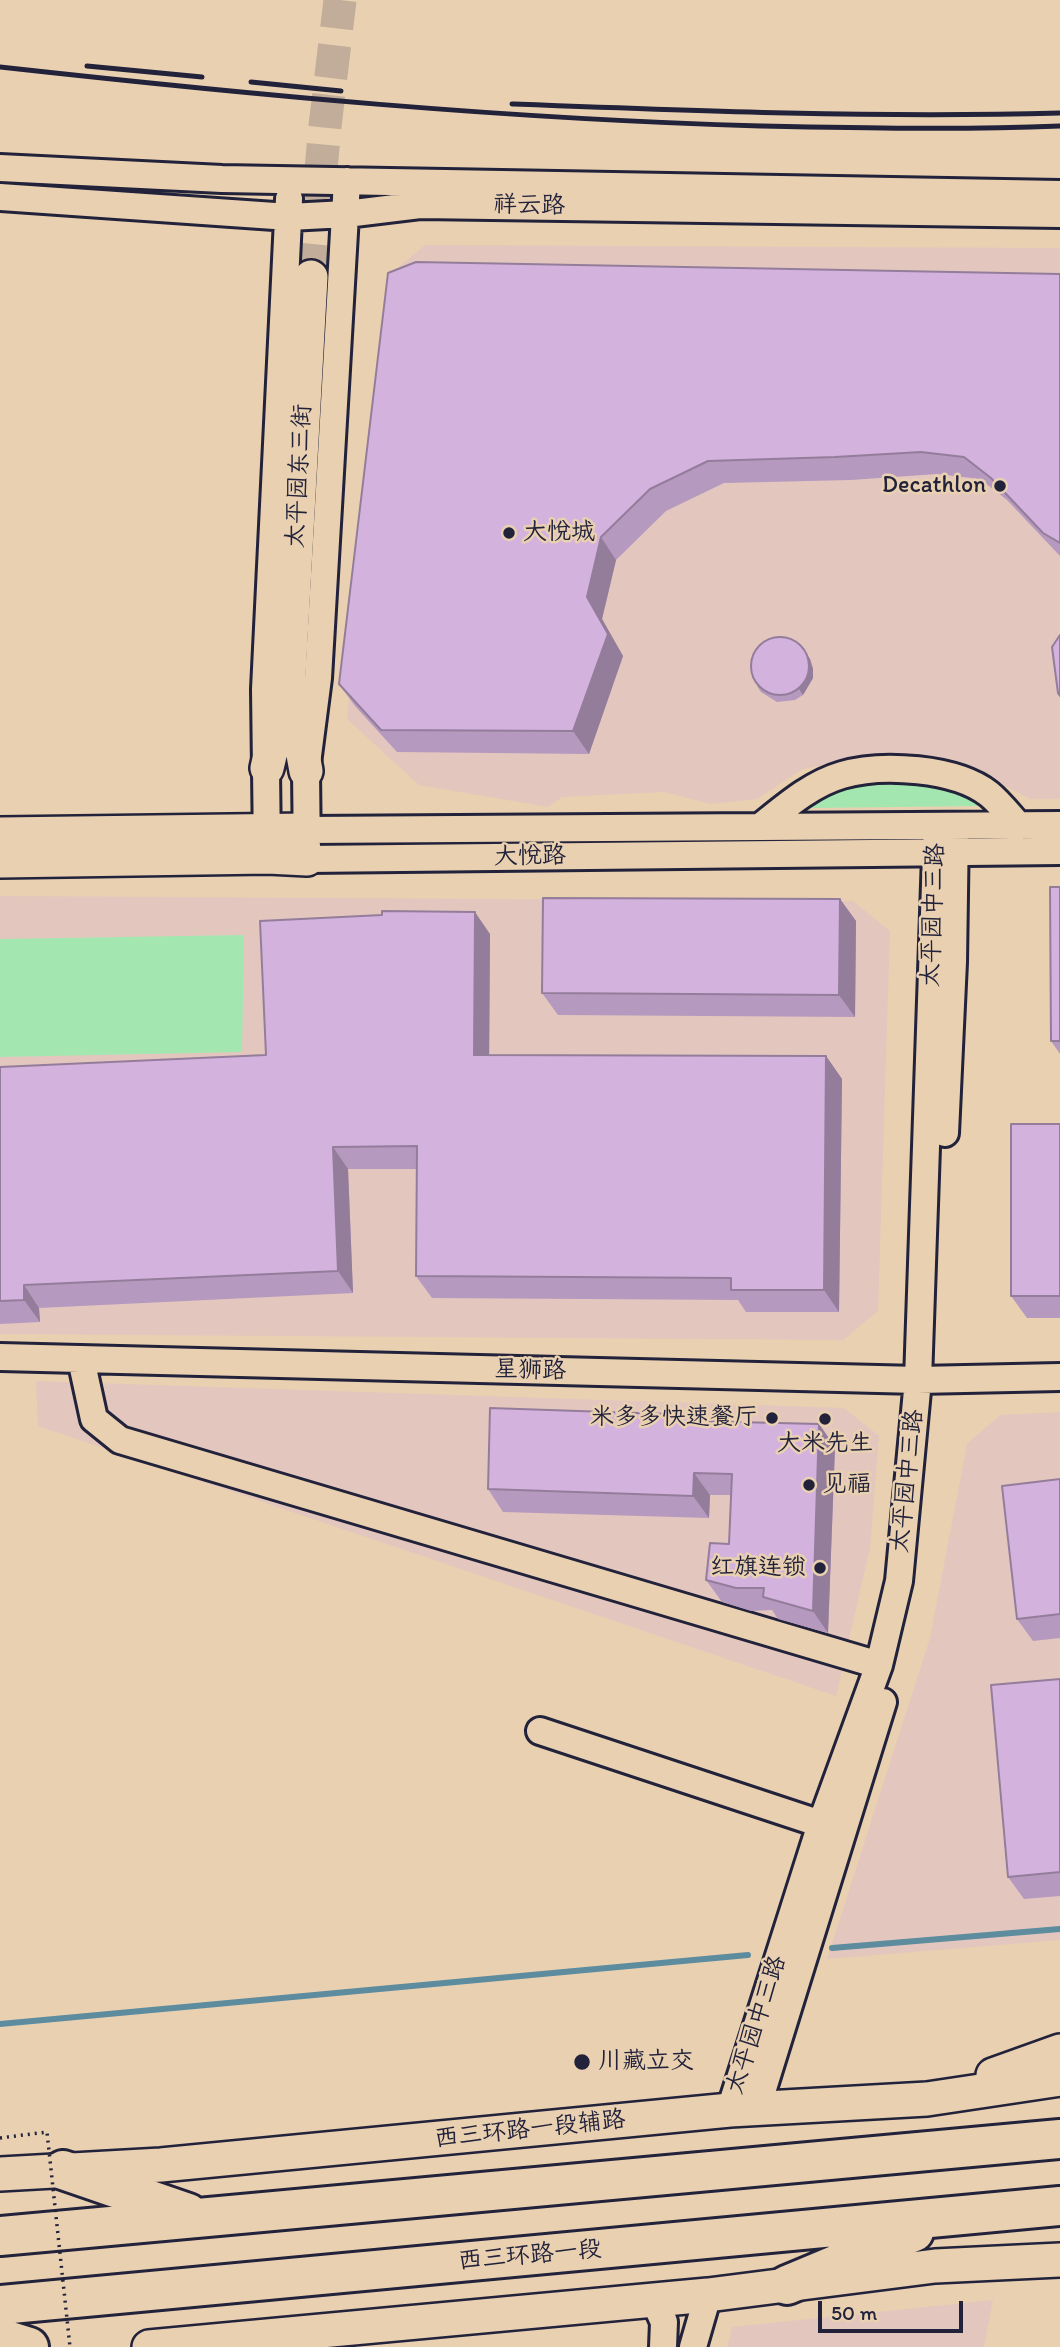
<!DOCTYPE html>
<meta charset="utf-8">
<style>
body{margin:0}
#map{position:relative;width:1060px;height:2347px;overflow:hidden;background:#e9d0b1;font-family:Itim,sans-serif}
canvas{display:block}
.scale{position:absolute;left:818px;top:2301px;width:145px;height:32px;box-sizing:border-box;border:4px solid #22223b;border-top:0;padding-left:9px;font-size:21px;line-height:24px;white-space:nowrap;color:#22223b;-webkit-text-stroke:5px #e9d0b1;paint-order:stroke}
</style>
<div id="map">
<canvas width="1060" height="2347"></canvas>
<div class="scale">50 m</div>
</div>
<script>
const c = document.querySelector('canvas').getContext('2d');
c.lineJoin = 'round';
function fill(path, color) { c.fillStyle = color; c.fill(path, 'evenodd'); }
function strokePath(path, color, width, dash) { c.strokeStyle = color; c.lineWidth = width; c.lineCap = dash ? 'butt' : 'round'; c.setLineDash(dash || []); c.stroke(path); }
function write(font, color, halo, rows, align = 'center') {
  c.font = font + ' Itim,"LXGW WenKai TC",sans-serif'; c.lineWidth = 5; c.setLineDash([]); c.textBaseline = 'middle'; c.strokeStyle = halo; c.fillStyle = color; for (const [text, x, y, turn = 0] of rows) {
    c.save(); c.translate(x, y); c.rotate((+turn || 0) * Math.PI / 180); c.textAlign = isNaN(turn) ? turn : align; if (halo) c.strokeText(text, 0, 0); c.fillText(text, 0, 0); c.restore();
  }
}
fill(new Path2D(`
 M425,245l635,3v551h-30l-64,-34 -92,-9 -71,13 -46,30 -46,5 -47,-12 -102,5 -14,10 -129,-22 -72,-66 41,-443z
 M0,896l853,5 37,30 -12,380 -35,29 -843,-6z
 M36,1381l808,27 35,28 -9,112 -34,148 -798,-270z
 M1060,1412v528l-233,19 103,-321 37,-194 33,-29z
 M993,2300l-9,47h-257l5,-20z`), '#e3c7be');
fill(new Path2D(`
 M889,778l77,13 20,15 -179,2c28,-21 48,-25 82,-30z
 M244,935l-2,117 -242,5v-118z`), '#a4e6b0');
strokePath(new Path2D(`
 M832,1948l228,-19
 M0,2024l748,-69`), '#5d8c9f', 6);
strokePath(new Path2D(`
 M311,277l14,-151 15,-126`), '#c1ad99', 33, [33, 17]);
const minor = new Path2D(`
 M0,168l222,11 838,15
 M347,181l-29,497 -12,93 1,88 753,-8
 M0,197l289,20 57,-3 74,-9 640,9
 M760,827c25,-20 51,-43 82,-52 40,-12 114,-7 147,19 11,9 20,21 30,32
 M307,830l753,-5
 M267,850l-2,-161 24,-490
 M945,1133l8,-171 2,-136
 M0,1357l918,23 142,-3
 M81,1359l13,60 26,21 759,225
 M540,1731l281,93
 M757,2108l126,-406
 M730,2110l91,-286 58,-159 20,-84 19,-201 19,-554
 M654,2300l10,22 -1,25
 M693,2347l15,-52`);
const major = new Path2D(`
 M291,688l15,83
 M267,768l22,-93 22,-398
 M0,834l307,-4
 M0,861l268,-4 39,2
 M993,2075l67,-24
 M0,2174l161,-9 569,-55 197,-11 133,-20
 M149,2347l559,-52 227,-29 125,-6`);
const highway = new Path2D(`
 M63,2170l125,43
 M0,2236l1060,-97
 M787,2285l127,-53
 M0,2305l1060,-99
 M0,2338l29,9`);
strokePath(minor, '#22223b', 32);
strokePath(major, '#22223b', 38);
strokePath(highway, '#22223b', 44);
strokePath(minor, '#e9d0b1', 26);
strokePath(major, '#e9d0b1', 33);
strokePath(highway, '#e9d0b1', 38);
strokePath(new Path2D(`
 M87,66l115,11
 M0,67c253,28 506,52 761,59 100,2 199,4 299,0
 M251,82l90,9
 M512,104c183,7 365,14 548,9`), '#22223b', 5);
strokePath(new Path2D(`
 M0,2138l47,-6 23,215`), '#22223b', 3.5, [2, 5]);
fill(new Path2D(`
 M388,273l672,1v282l-53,-56 -27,-21 -43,-5 -86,6 -127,3 -58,28 -50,49 -14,59 21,37 -34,98 -192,-2 -42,-46 -16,-22z
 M806,653l4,6 3,10v9l-10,17 -8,5 -18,2 -16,-10 -4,-6z
 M1060,887v167l-9,-13z
 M840,899l16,22 -1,96 -297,-2 -16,-22z
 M490,934l-1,121 337,1 16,23 -3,233h-93l-8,-12 -306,-2 -16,-22 1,-107h-69l5,124 -314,15 1,14 -40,2v-257l266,-12z
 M1060,1124v194h-33l-16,-22z
 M700,1421l119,3 16,23 -7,186 -50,-14 -6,-9 -21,1 -29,-9 -16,-22 23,-36 2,-49h-21l-1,23 -206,-6 -15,-23z
 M1060,1479v159l-27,3 -16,-22z
 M1060,1679v217l-36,3 -16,-22z`), '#b699bf');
fill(new Path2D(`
 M601,537l15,23 -14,59 21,37 -34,98 -16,-23 14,-134z
 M806,653l4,6 3,10v9l-10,17 -4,-6z
 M840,899l16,22 -1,96 -16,-22z
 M475,912l15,22 -1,143 -15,-22z
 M826,1056l16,23 -3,233 -15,-22z
 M333,1147l15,22 5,124 -15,-22z
 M24,1285l15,23 1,14 -16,-22z
 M819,1424l16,23 -7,186 -15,-22z
 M694,1473l16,22 -1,23 -16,-22z`), '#947d9b');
const building = new Path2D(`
 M416,262l644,12v269l-17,-10 -52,-55 -27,-21 -43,-5 -86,5 -127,4 -58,28 -49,48 -14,60 21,37 -35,97 -192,-1 -42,-46 49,-411z
 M1060,635v61l-2,-3 -6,-46z
 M751 666a29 29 0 1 1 58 0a29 29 0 1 1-58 0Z
 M1050,887h10v154h-9z
 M543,898l297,1 -1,96 -297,-2z
 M382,911l93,1 -1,143 352,1 -2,234h-93v-12l-315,-2 1,-130 -84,1 5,124 -314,14v15l-24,1v-234l266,-12 -6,-134 122,-6z
 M1011,1124h49v172h-49z
 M490,1408l206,7v6l123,3 -6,187 -50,-14 1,-9h-28l-30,-8 4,-37 19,1 3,-70 -38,-1 -1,23 -205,-7z
 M1060,1479v135l-43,5 -15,-133z
 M1060,1679v193l-52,5 -17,-192z`);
fill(building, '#d4b2de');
strokePath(building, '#947d9b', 2);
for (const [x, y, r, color] of [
 [1000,486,7,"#22223b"],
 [509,533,7,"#22223b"],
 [772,1418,7,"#22223b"],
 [825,1419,7,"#22223b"],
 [809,1485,7,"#22223b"],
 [820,1568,7,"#22223b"],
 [582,2062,9,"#22223b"]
]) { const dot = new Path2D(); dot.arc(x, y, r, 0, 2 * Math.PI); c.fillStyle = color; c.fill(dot); strokePath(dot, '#e9d0b1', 2.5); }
write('24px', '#22223b', '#e9d0b1', [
 ["祥云路",529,206,1],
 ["太平园东三街",300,476,-87],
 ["大悦路",530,857,-1],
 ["太平园中三路",934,915,-88],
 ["星狮路",530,1371,1],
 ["太平园中三路",908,1481,-84],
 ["太平园中三路",757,2025,-72],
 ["西三环路一段辅路",530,2130,-6],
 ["西三环路一段",530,2256,-5]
]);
write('24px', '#22223b', '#e9d0b1', [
 ["Decathlon",986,486],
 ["大悦城",523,533,"left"],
 ["米多多快速餐厅",758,1418],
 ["大米先生",825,1444,"center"],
 ["见福",823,1485,"left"],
 ["红旗连锁",806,1568],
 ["川藏立交",598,2062,"left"]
], 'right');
</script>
